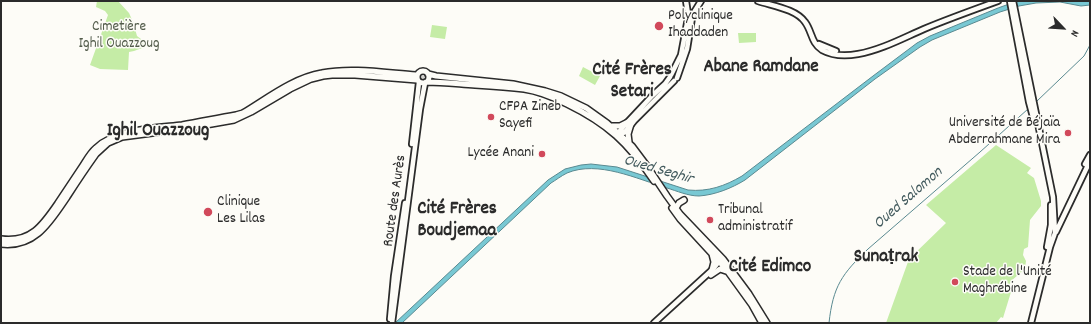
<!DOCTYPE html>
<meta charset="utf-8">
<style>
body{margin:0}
#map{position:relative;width:1091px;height:324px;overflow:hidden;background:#fdfcf7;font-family:Dekko,sans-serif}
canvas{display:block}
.frame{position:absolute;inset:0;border:2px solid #2b2b2b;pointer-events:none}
.north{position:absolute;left:1043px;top:8px;width:40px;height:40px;-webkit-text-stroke:3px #fdfcf7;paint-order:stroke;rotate:115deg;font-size:11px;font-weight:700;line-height:16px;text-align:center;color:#2b2b2b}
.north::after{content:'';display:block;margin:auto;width:14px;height:18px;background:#2b2b2b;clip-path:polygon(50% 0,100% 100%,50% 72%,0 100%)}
</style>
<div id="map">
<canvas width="1091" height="324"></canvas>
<div class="frame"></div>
<div class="north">N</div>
</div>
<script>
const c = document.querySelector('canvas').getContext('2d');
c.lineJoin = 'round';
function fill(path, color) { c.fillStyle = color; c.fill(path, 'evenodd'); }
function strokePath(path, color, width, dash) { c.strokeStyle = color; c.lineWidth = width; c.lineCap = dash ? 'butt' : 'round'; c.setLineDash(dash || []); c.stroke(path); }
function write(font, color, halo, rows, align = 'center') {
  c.font = font + ' Dekko,sans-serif'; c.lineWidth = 3; c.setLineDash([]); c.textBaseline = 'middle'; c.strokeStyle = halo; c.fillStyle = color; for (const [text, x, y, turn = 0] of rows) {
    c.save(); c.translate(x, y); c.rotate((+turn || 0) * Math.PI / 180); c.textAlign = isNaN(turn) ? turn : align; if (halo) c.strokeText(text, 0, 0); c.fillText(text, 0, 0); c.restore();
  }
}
fill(new Path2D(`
 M97,1h21l11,12 4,9 4,14 4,3 4,8 -11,4 -5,1 -1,18 -28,-1 -10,-4 18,-50 -3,-4 -9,-4z
 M432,25l15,2 -2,12 -15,-2z
 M738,33h18v9l-17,1z
 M583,67l17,9 -5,9 -16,-9z
 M996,145l35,23 -4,5 7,5 7,23v5l-11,14 -2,27 -4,2 -1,6 3,6 -1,8 -14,12 -3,9 3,2 -8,26 -2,-1 -5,6h-110l23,-64 37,-36 -20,-18z`), '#c5eca6');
const water = new Path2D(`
 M1018,1h72v4l-9,1 -21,-4 -24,1 -17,3 -19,6 -68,28 -12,7 -45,32 -130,101c-13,8 -30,15 -46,16 -11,0 -22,-5 -32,-8 -30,-9 -69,-28 -100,-15 -6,3 -11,7 -16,10l-149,140h-7l153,-143 17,-11 16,-4 10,-1 26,3 71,23c20,2 37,-4 54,-14l131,-100 44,-33 13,-7 68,-28z`);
fill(water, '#78c8d3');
strokePath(water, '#598990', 1);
strokePath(new Path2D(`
 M1036,102l48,-46 6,-11
 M829,323c4,-37 13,-49 39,-74l112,-97 48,-43`), '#598990', 1);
strokePath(new Path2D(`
 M412,77l20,2`), '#d3d2ce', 5, [5, 2.5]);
const secondary = new Path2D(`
 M686,1l2,13
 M758,1c15,5 38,8 47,21 7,9 6,21 17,28 11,6 25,6 36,4 23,-4 45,-16 66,-25 24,-10 49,-19 74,-28
 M1010,1l19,101 5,19
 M1013,1l40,196 2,36 -5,14 -19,76
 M687 16a3 3 0 1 1 6 0a3 3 0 1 1-6 0Z
 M693,14l8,-13
 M819,44l17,7
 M671,75l10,-20 7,-37
 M677,78l10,-29 5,-31
 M653,95l12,-11 5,-7
 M656,99l18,-18
 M618,136l1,-4 4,-5 29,-31
 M618,136l7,-4 9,-11 21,-21
 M412,144l7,-62
 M1085,164l5,-9
 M1056,232l34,-71
 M1047,247l4,-22v-20
 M390,319l4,-43 11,-73
 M392,323l28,-214 5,-26
 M654,323l58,-53 5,-6 3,-6`);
const primary = new Path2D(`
 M417 77a6 6 0 1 1 12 0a6 6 0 1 1-12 0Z
 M428,74l8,2 77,8 32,7 16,5 25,12 21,15 25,23 15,20 20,30 13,18 43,45 26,35 18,29
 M426,82c17,0 33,2 49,3 16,1 32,2 49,4 14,2 29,8 43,15 41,20 61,39 87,77
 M612,126h8l8,-4
 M629,142l-1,-8 3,-10
 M672,208l8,11 46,50 26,36 10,18
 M676,208l3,-5 5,-3
 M1,239c30,4 42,-14 57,-36 8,-12 16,-24 24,-36 4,-6 8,-14 14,-19 19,-19 61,-20 86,-23 18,-3 36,-7 54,-10l7,-2c25,-15 50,-35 79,-40 29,-6 65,0 94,2
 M1,244c34,4 49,-22 66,-47 9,-14 19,-29 29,-43l12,-11 14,-6 61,-8 51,-9 17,-8 39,-23 21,-10 12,-3 9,-1h23l62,5
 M712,254l2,8 -2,8
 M711,275l9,-6 6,2`);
strokePath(secondary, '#2b2b2b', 8);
strokePath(primary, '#2b2b2b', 8);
strokePath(secondary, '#fdfcf7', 4.5);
strokePath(primary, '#fdfcf7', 5);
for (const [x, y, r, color] of [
 [659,26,5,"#d1495b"],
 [491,117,4,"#d1495b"],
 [1068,133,4,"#d1495b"],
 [542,154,4,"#d1495b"],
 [208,212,5,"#d1495b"],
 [710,220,4,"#d1495b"],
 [955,282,4,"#d1495b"]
]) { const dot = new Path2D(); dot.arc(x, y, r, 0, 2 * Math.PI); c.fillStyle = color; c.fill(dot); strokePath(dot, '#fdfcf7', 1.5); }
write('15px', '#2b2b2b', '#fdfcf7', [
 ["Polyclinique",668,17],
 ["Ihaddaden",668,34],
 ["CFPA Zineb",499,108],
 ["Sayefi",499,125],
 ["Université de Béjaïa",1060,124,"right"],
 ["Abderrahmane Mira",1060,141,"right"],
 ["Lycée Anani",534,154,"right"],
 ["Clinique",217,203],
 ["Les Lilas",217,220],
 ["Tribunal",718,211],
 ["administratif",718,228],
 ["Stade de l'Unité",963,273],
 ["Maghrébine",963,290]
], 'left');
write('15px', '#525b4a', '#fdfcf7', [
 ["Cimetière",119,28],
 ["Ighil Ouazzoug",119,45]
]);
write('15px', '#2b2b2b', '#fdfcf7', [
 ["Route des Aurès",396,201,-82]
]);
write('italic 16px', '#425a5d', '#fdfcf7', [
 ["Oued Seghir",658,171,16],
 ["Oued Salomon",909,199,-41]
]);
write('bold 19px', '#2b2b2b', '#fdfcf7', [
 ["Abane Ramdane",761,68],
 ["Cité Frères",632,71],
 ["Setari",632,93],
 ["Ighil Ouazzoug",158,132],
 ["Cité Frères",457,210],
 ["Boudjemaa",457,232],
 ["Sunaṭrak",886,258],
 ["Cité Edimco",770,268]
]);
</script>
